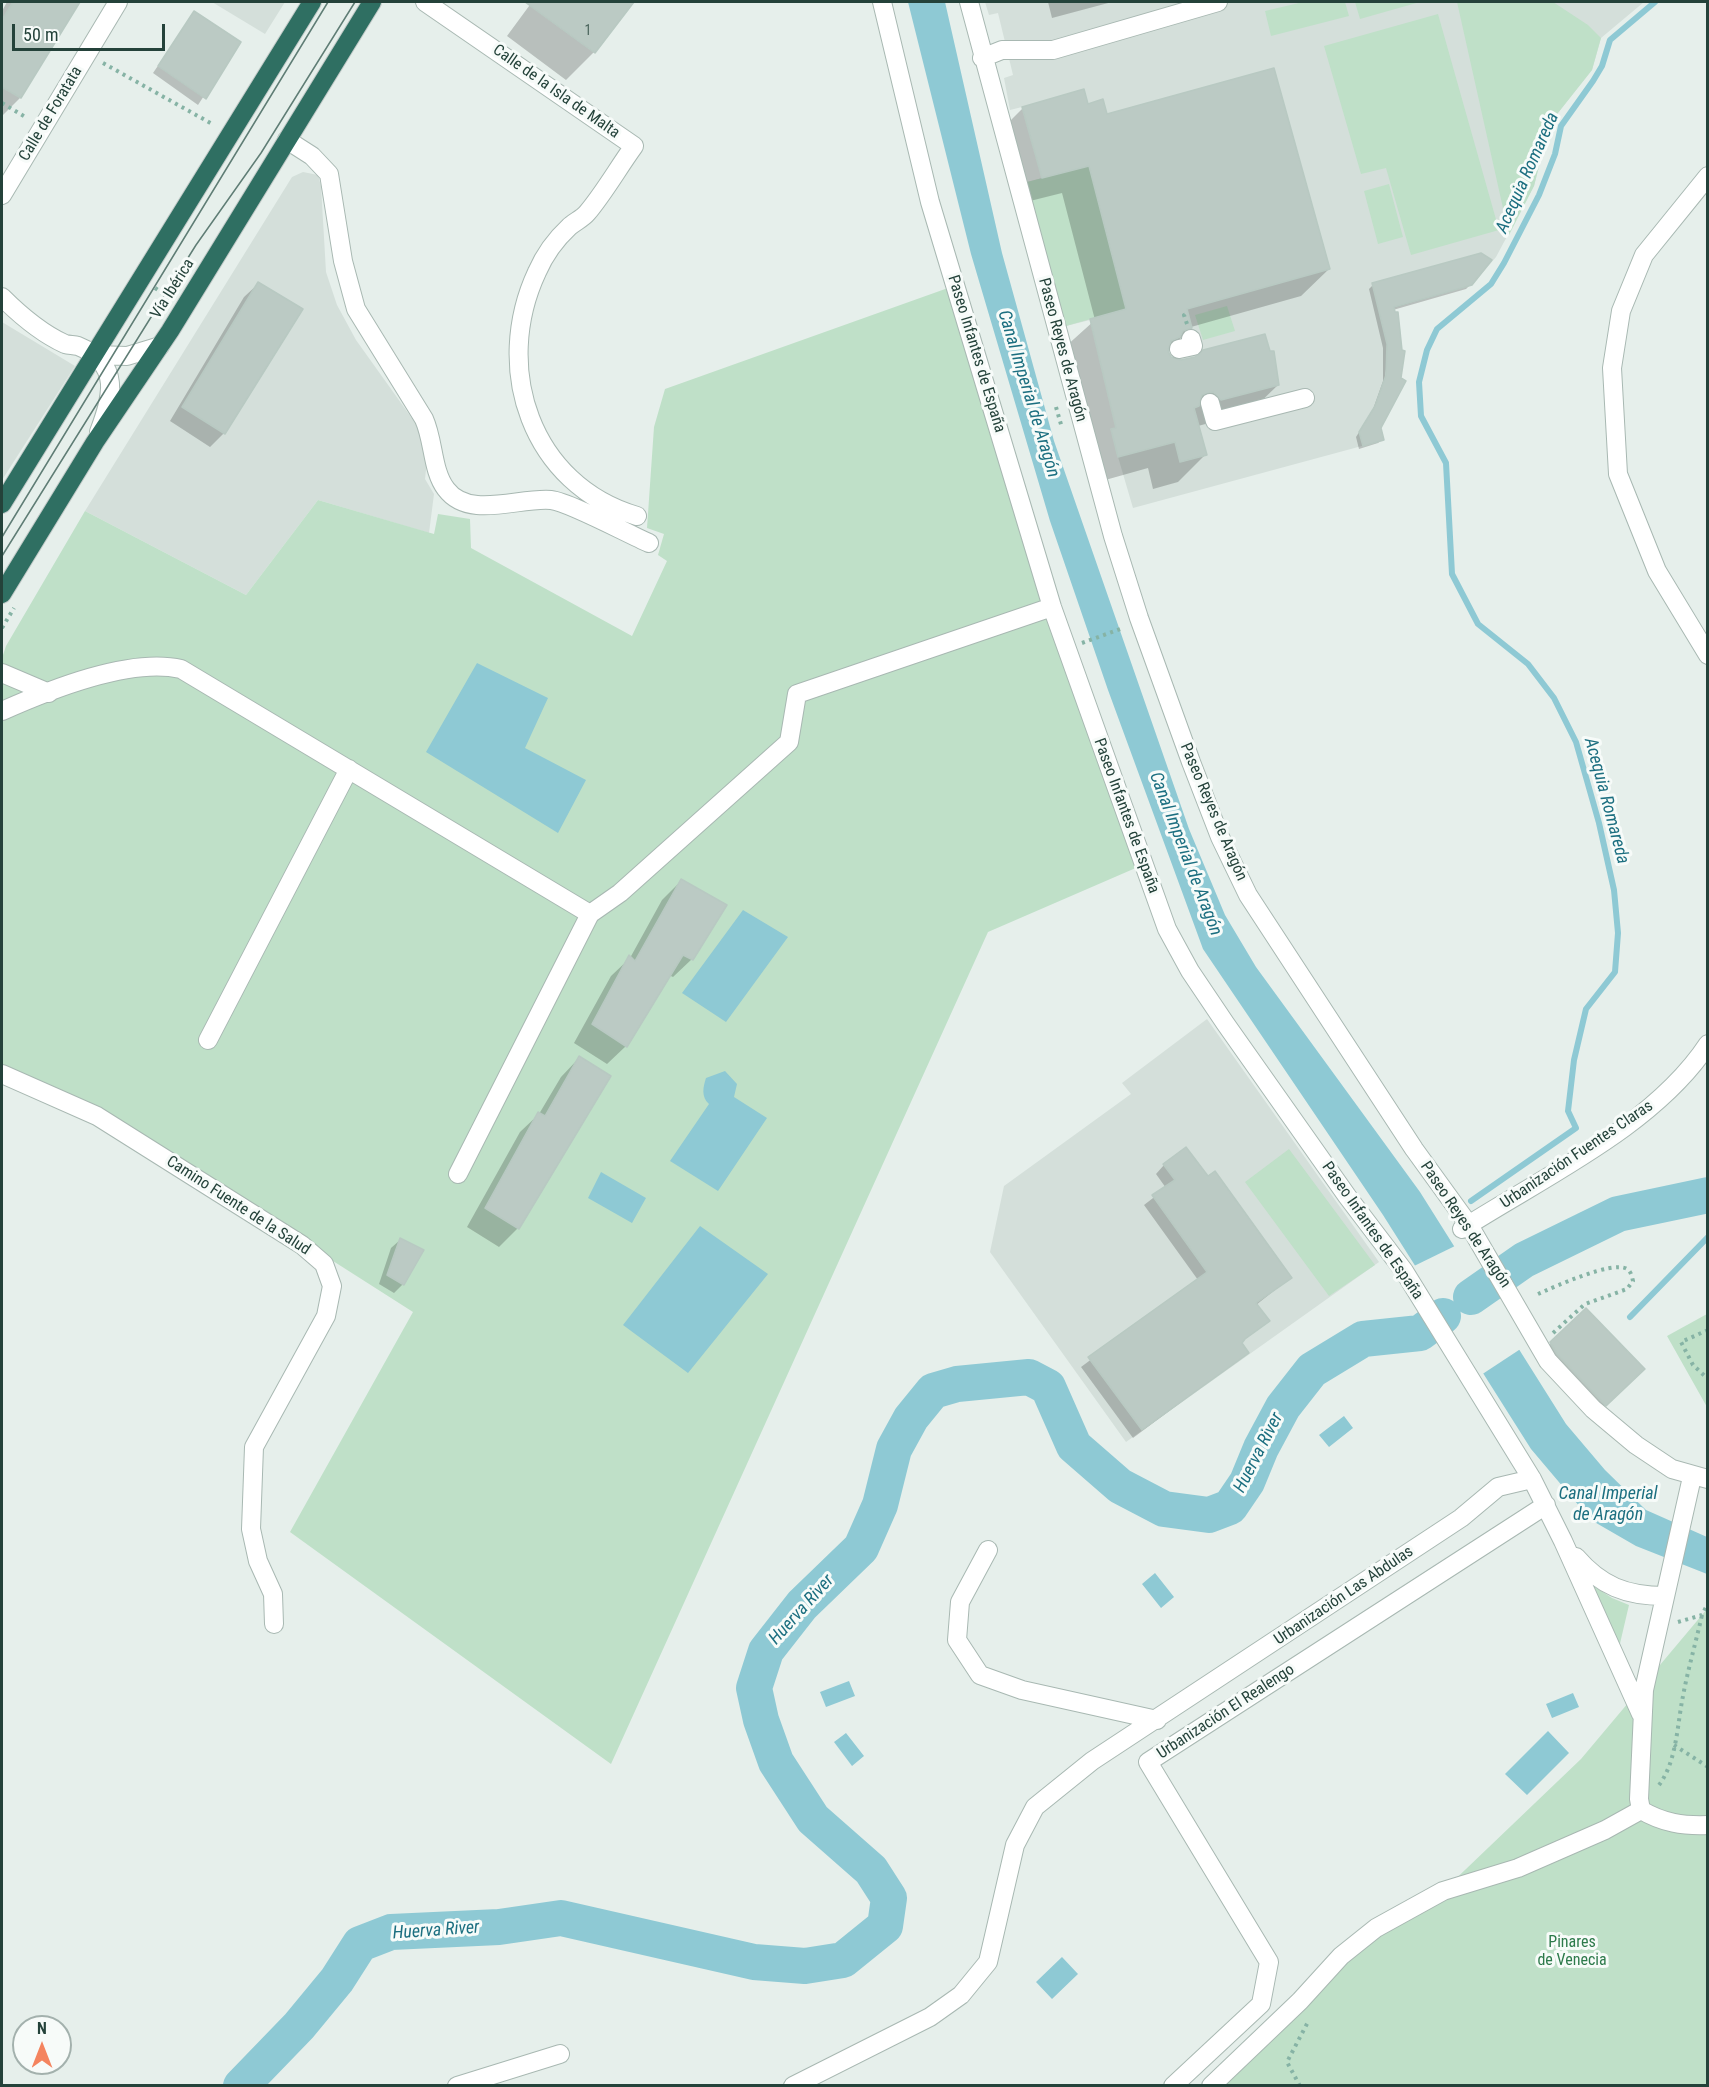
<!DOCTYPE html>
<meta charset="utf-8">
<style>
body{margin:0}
#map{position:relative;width:1709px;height:2087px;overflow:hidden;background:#e6efeb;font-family:"Roboto Condensed",sans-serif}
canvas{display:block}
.frame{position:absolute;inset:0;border:3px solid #24423a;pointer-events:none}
.north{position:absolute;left:12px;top:2015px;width:60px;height:60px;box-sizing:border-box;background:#f7fbf9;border:2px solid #a3b1ad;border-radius:50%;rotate:0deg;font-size:16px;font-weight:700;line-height:24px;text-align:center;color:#24423a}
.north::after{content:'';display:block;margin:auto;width:21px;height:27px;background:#f4845f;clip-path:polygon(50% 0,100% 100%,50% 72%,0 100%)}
.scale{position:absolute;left:12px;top:24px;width:153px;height:27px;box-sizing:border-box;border:3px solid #24423a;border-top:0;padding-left:8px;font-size:18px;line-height:21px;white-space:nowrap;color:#24423a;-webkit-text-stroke:4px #f7fbf9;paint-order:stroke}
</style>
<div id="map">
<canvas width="1709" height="2087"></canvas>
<div class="frame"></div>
<div class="north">N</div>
<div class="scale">50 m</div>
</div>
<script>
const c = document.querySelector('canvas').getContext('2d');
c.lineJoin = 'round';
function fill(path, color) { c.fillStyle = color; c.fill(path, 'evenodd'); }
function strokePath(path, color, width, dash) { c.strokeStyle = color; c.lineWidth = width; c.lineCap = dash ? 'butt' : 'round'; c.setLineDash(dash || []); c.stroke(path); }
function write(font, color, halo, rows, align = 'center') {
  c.font = font + ' "Roboto Condensed",sans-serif'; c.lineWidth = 6; c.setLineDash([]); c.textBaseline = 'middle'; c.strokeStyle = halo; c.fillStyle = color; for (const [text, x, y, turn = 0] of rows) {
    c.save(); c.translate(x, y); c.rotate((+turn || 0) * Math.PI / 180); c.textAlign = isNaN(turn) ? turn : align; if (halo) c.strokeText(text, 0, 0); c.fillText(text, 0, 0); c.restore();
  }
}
fill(new Path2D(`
 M212,2h73l-20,32z
 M985,2h659l-43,36 -9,32 -42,53 -16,63 -38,71 -24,28 -78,23 6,19 2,25 -21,76 3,12 -251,68 -15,-51 57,-15 6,20 26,-7 -17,-62 -74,35 -26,-108 -24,6 -39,-144 15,-4 -20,-71 -12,3 -6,-32 9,-3 -15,-62 -9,2z
 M303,172l15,3 3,11 5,86 11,33 19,35 60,84 8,16 3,21 -2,18 9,15 -5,39 -111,-33 -72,95 -161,-84 207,-334z
 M2,322l73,44 -73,114z
 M1207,1019l172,243 -253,180 -136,-190 14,-66 127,-92 -9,-11z`), '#d4dfda');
fill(new Path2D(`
 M1303,2h42l4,14 -78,20 -6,-25z
 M1355,2h65l-60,17z
 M1457,2h96l35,23 13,13 -9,32 -42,53 -16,63 -25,49z
 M1438,14l61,216 -88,25 -25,-87 -25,6 -37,-128z
 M1089,166l37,143 -60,17 -39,-144z
 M1389,184l14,53 -25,7 -14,-53z
 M948,288l190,579 -150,65 -377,832 -321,-232 123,-220 -312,-199 -99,-44v-411l4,-12 79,-135 161,84 72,-95 116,34 4,-20 32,5 1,29 161,88 35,-75 -9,-6 6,-21 -17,-6 7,-101 11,-38z
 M1227,306l8,25 -32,9 -8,-25z
 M1289,1149l86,116 -46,31 -84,-114z
 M1707,1314h1l-1,93 -40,-71z
 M1592,1585l20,13 17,7 -11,47z
 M1707,1609v476l-496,1 130,-130 102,-65 138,-132z`), '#bfe0c8');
fill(new Path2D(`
 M908,2h37l57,251 52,188 135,388 36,86 31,52 164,225 146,232 39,46 41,40 61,27v37l-71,-28 -45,-26 -60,-71 -148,-234 -180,-266 -95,-259 -58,-169 -79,-267z
 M477,663l71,35 -23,50 61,32 -28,53 -132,-81z
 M743,910l45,27 -62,85 -44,-29z
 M725,1071l12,13 -3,13 33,21 -49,73 -48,-30 39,-57c-8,-7 -6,-17 -3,-26z
 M601,1172l45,26 -14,25 -44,-25z
 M700,1226l68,48 -80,99 -65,-48z
 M1344,1416l9,12 -24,19 -10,-12z
 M1155,1573l19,24 -13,11 -19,-24z
 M849,1681l6,15 -29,11 -6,-15z
 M1573,1693l6,14 -27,11 -6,-14z
 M1548,1731l21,22 -42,42 -22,-21z
 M846,1733l18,23 -12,10 -18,-24z
 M1062,1957l16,17 -26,25 -16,-17z`), '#8ec9d4');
fill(new Path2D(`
 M1457,1245l65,103 -41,27 -69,-108z`), '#e6efeb');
fill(new Path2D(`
 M7,2h72l-59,96 -18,18v-105z
 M532,2h100l-38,50 -28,28 -59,-44z
 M1048,2h64l-60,16z
 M194,13l45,29 -41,63 -45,-32z
 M1087,105l19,11 223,153 -28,27 -110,31 -23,24 1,6 6,4 21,-3 68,-23 11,29 3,21 -28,27 -52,14 7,29 -27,27 -25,7 -5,-21 -57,16 -27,-136 31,-28 -33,-127 -48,12 -18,-70 27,-27z
 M258,284l-34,149 -14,14 -40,-26 74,-124z
 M1471,284l-5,5 -73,21 -14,118 4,11 -5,4 -19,6 -3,-12 16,-25 11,-31v-33l-14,-59 4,-4z
 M681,881l11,78 -19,18 -4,-2 -43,71 -19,18 -33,-21 37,-67 19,-18 32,-58z
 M579,1058l-61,170 -19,19 -32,-20 53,-95 19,-18 22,-37z
 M1164,1165l126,113 -34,27 12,16 -28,22 7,10 -114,85 -52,-71 117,-87 -54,-75 22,-17 -10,-14z
 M400,1240l3,44 -9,9 -15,-9 12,-36z
 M1585,1310l58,58 -51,50 -55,-61z`), '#0003');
strokePath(new Path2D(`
 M1471,1201l105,-73 -8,-17 6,-51 12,-51 29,-37 3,-39 -4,-43 -15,-67 -23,-81 -22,-44 -26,-34 -50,-40 -26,-50 -6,-111 -25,-47 -2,-34 8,-32 10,-21 54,-45 13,-21 35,-68 16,-41 6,-28 32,-45 9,-15 8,-26 45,-38
 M1630,1317l78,-80`), '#8ec9d4', 6);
strokePath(new Path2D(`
 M1471,1297l53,-37 94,-46 90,-19
 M241,2086l58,-60 38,-46 23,-36 31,-12 108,-5 62,-9 193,44 51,4 38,-6 42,-34 4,-28 -18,-28 -58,-51 -37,-57 -15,-42 -7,-32 12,-37 36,-46 59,-57 19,-43 14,-56 17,-31 22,-27 24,-7 72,-7 19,10 26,59 46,40 44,23 45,6 21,-8 17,-25 14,-34 22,-41 29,-37 51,-31 57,-6 23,-17`), '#8ec9d4', 36);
const building = new Path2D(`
 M13,2h67l-59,96 -19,-11v-67z
 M525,2h109l-39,51z
 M194,11l47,31 -35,57 -48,-33z
 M1274,68l56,201 -143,40 5,19 -9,3 -3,6 -9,4 -3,10 3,6 10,3 14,-3 8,-7 62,-16 5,17h4l5,34 -58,15 -8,-8 -11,3 -3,11 -5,2 13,47 -27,7 -5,-20 -57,15 -7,-28 5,-1 -26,-109 36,-10 -37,-143 -47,12 -20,-71 62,-18 4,15 15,-5 4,15z
 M1481,253l11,7 -20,25 -78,22 1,5h3l4,38 3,1 -4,27 5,3 -25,47 3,12 -21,6 -4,-14 16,-26 11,-31 1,-31 -15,-61z
 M258,282l45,27 -78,125 -43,-27z
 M681,879l46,26 -34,55 -10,-5 -56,92 -35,-23 37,-69 6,6z
 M579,1056l32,20 -92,153 -34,-21 53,-96 7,4z
 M1186,1147l22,29 7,-5 77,107 -36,25 14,18 -25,18 -3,4 7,10 -107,77 -54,-73 119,-85 -55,-77 23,-15 -12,-16z
 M400,1238l24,12 -20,35 -17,-10z
 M1586,1308l59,61 -39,37 -49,-52 -7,-12z`);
fill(building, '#bbcac4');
strokePath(building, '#b8c9c2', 1.5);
const minor = new Path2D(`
 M425,2l209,144c-16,22 -30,47 -47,67 -5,6 -13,9 -18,14 -13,12 -25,29 -32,45 -45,96 -6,213 100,244
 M882,2l48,200 122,405 115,322 23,42 35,52 122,173 57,75 128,208 31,62 78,173
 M969,2l144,534 26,82 52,144 29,75 28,58 166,254 55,76 79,136 45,48 43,36 36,24 36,10
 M982,58l20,-8h51l165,-48
 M287,140l25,16 17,18 14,87 13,48 68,110c10,22 8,52 22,70 23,31 73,8 105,11 18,2 77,34 98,43
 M1708,176l-64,79 -23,56 -9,57 6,106 39,97 51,84
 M2,195l116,-193
 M2,297c18,18 39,36 63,47 4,1 9,1 13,2 44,18 34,51 21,86
 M1179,349l14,-3 -2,-7
 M95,355l32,1 33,-10
 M1210,403l5,18 90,-23
 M2,673l47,20
 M2,711c47,-21 128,-54 179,-42l409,245
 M208,1040l141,-271
 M2,1074l95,42 205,129 22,19 8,22 -6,30 -72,131 -3,82 7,32 15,33 1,30
 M458,1174l132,-260 30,-21 169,-151 8,-48 255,-87
 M1462,1229c81,-52 192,-103 246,-185
 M988,1550l-28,52 -3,38 23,35 42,15 135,30
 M1576,1557c25,29 50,39 89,39
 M1641,1810l-2,-11 5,-109 48,-213
 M1641,1810c22,13 42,16 67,15
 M457,2086l103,-32
 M793,2086l137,-69 31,-22 27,-33 27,-117 20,-38 57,-46 369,-243 37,-31 34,-8
 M1173,2086l88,-82 8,-42 -121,-200 398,-257
 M1211,2086l89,-85 41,-45 35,-28 67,-37 75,-23 87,-38 36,-20`);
const highway = new Path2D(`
 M2,504l310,-502
 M2,594l93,-152 75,-111 202,-329`);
strokePath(minor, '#a8b8b2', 20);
strokePath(highway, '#c2cac8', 20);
strokePath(new Path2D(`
 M103,63l111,62
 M2,103l25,15
 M155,288l16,11
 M1187,324l-3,-9 5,-2
 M1056,407l6,21
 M2,628l12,-20
 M1082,643l41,-15
 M1538,1294c16,-7 75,-34 89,-25 4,2 5,8 6,12l-6,8 -42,15 -32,29
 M1708,1330l-27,12 12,23 15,14
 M1678,1622l24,-7 6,-12
 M1674,1745l34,22
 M1659,1785c18,-24 18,-60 24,-89 5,-27 13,-54 19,-81
 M1300,2086l-13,-24 22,-42`), '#86b3a5', 4, [3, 4.5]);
strokePath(minor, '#fff', 18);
strokePath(highway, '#2f6f62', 18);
strokePath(new Path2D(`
 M2,537l326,-535
 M2,556l194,-311 65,-92 94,-151`), '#5f7d75', 1.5);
write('14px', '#4a645c', null, [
 ["1",588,31]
]);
write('16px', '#24423a', '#f7fbf9', [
 ["Calle de la Isla de Malta",556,92,35],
 ["Calle de Foratata",51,114,-59],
 ["Vía Ibérica",173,289,-58],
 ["Paseo Reyes de Aragón",1062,350,75],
 ["Paseo Infantes de España",976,354,73],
 ["Paseo Reyes de Aragón",1213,812,67],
 ["Paseo Infantes de España",1126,816,70],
 ["Urbanización Fuentes Claras",1577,1155,-34],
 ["Camino Fuente de la Salud",238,1206,33],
 ["Paseo Reyes de Aragón",1465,1225,56],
 ["Paseo Infantes de España",1372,1231,55],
 ["Urbanización Las Abdulas",1344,1596,-34],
 ["Urbanización El Realengo",1226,1712,-33]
]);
write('16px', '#2d7a4b', '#f7fbf9', [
 ["Pinares",1572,1943],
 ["de Venecia",1572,1961]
]);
write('italic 18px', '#1c6f80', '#f7fbf9', [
 ["Acequia Romareda",1528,173,-66],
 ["Canal Imperial de Aragón",1028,394,73],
 ["Acequia Romareda",1606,801,75],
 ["Canal Imperial de Aragón",1185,854,69],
 ["Huerva River",1259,1453,-63],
 ["Canal Imperial",1608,1494],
 ["de Aragón",1608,1515],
 ["Huerva River",802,1610,-48],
 ["Huerva River",436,1931,-4]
]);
</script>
